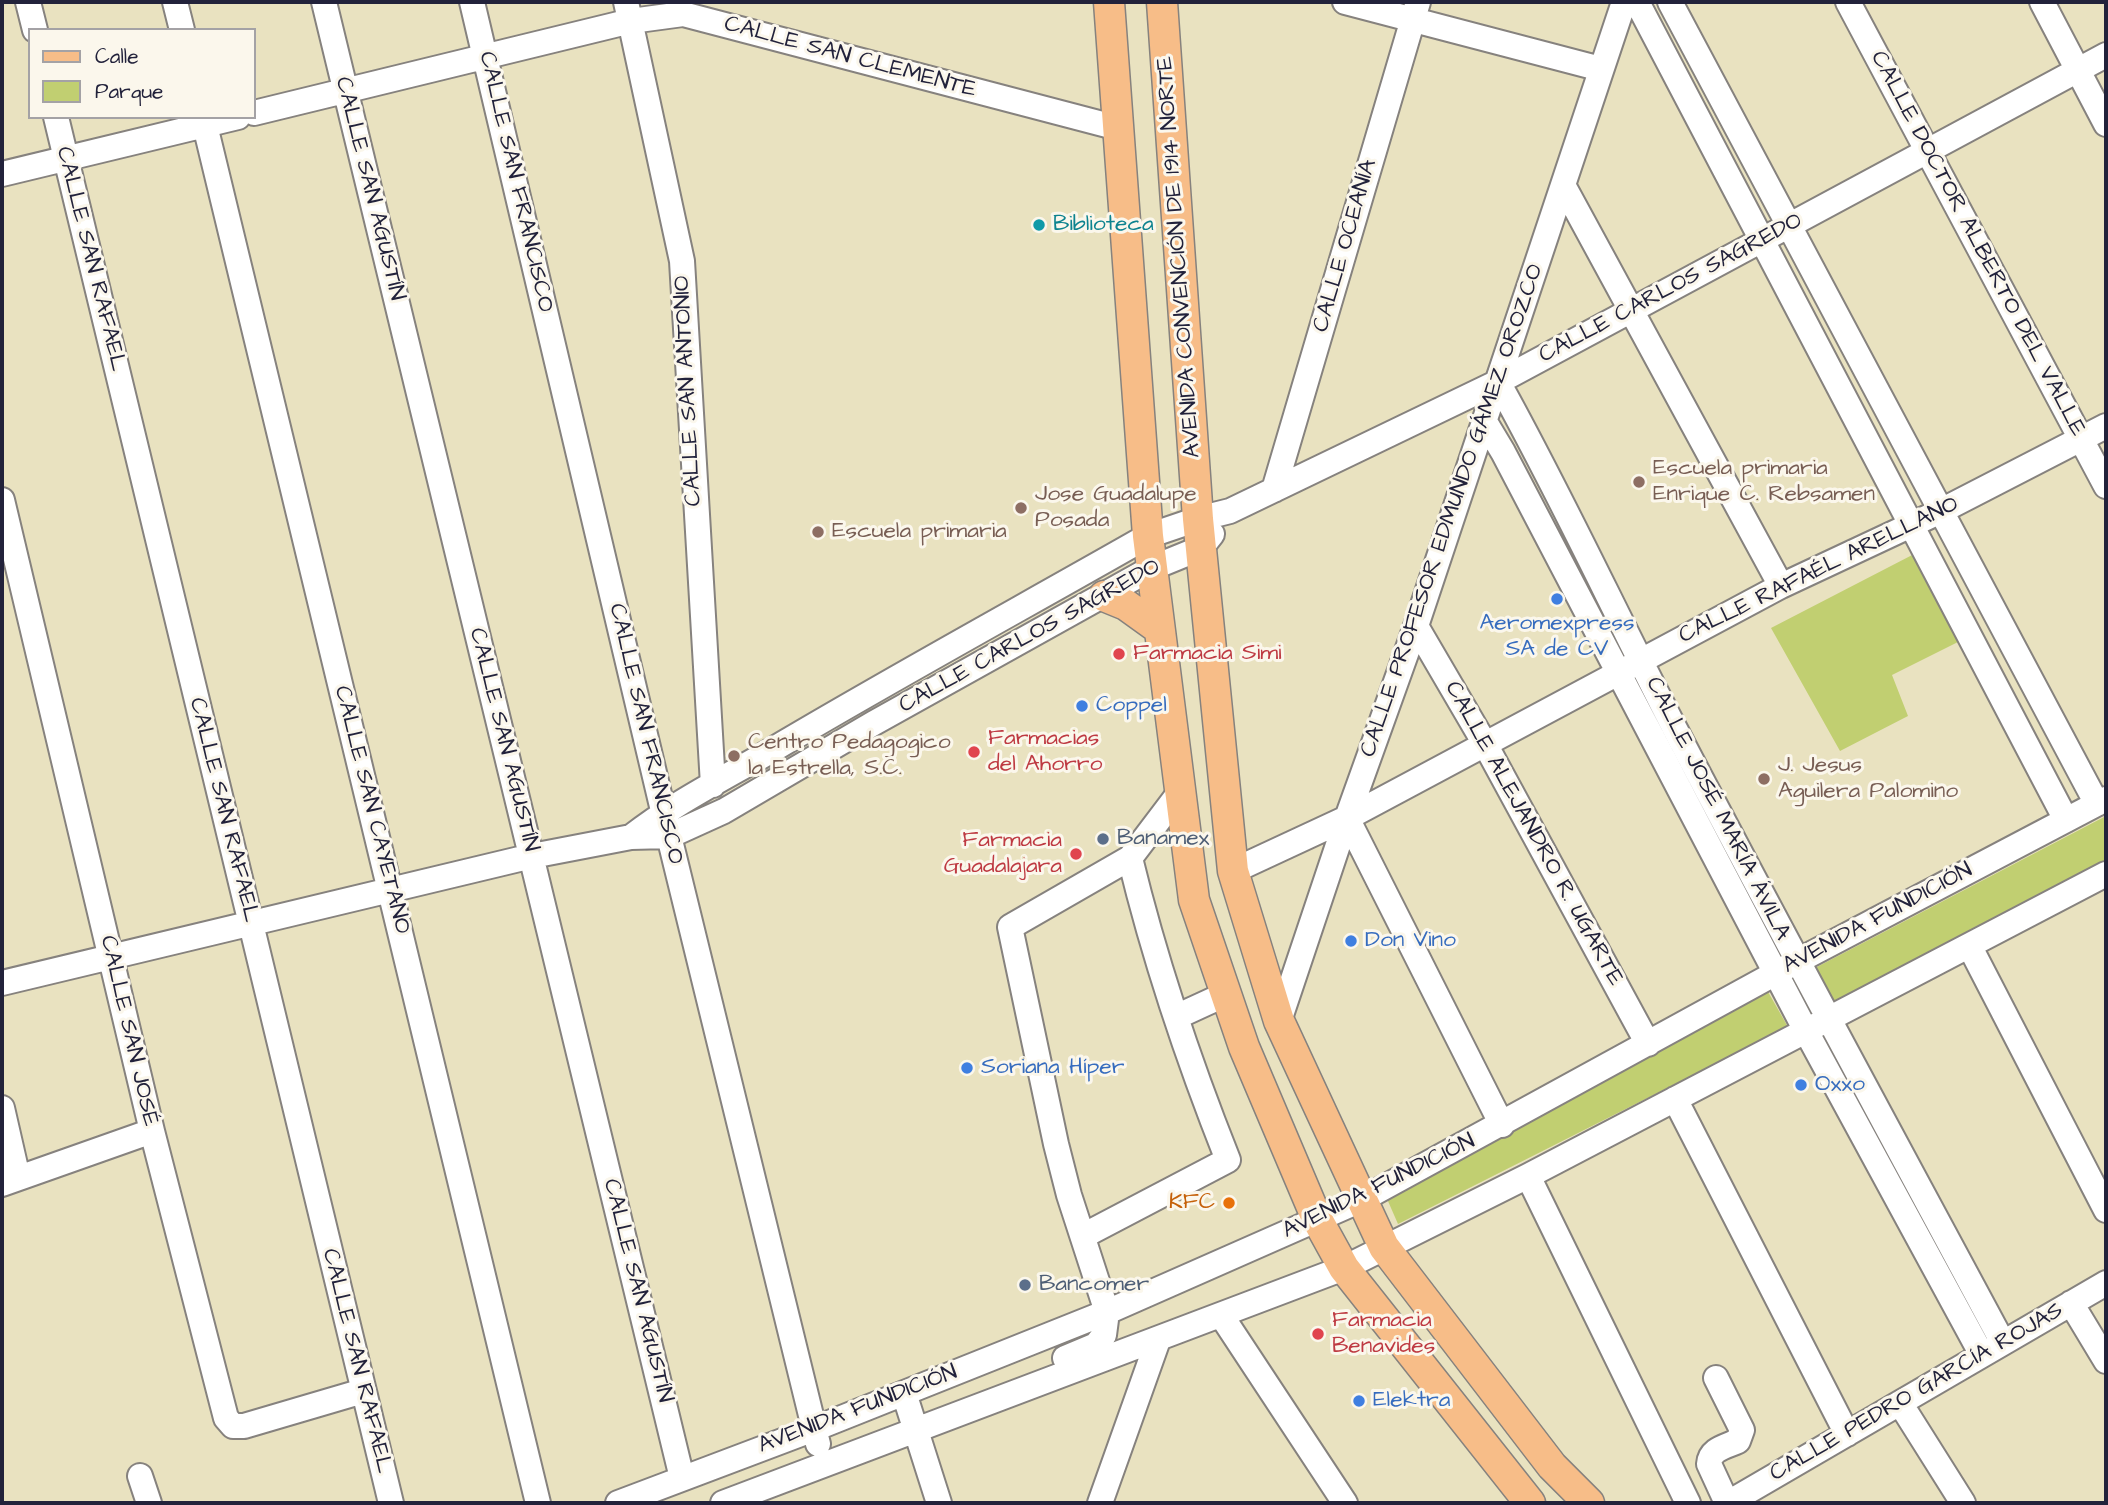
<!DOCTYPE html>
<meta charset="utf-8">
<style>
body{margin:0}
#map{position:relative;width:2108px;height:1505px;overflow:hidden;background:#e9e2c0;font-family:"Architects Daughter",sans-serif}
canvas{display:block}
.frame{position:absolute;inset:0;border:4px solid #22223b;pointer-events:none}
.legend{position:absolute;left:28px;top:28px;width:228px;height:91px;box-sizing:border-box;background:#fbf7ec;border:2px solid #a4a2a5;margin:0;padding:9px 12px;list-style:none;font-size:21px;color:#22223b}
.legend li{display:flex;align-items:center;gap:14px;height:35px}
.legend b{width:35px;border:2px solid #a4a2a5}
</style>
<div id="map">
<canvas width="2108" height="1505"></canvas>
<div class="frame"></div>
<ul class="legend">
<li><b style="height:9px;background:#f7bd88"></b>Calle</li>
<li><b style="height:19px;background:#c1cf71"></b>Parque</li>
</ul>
</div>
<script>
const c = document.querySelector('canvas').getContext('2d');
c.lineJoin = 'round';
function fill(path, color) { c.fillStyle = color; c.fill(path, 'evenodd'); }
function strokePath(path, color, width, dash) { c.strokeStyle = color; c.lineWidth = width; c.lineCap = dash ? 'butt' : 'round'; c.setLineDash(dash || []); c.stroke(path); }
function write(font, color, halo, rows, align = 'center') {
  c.font = font + ' "Architects Daughter",sans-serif'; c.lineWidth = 6; c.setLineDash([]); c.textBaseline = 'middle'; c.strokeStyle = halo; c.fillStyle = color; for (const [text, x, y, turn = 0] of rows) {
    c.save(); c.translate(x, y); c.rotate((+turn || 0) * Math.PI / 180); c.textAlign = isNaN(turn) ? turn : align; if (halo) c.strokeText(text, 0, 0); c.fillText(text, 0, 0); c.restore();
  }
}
fill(new Path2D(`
 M1918,552l44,88 -70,35 16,41 -68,35 -69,-123z
 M2106,816v44l-273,145 -20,-36z
 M1767,990l21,37 -390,197 -14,-32z`), '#c1cf71');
const minor = new Path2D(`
 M28,2l7,28
 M175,2l7,28
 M324,2l358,1476
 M472,2l197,834 149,608
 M626,2l56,259 31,524
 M1345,2l256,67
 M1637,2l429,818
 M1670,2l427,802
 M1848,2l258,484
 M2042,2l64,122
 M254,113l377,-92 52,-7 435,114
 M56,117l335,1386
 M203,117l335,1386
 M2,174l236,-57
 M1563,185l218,401
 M1498,382c63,113 117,231 176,345 108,207 219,411 329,616
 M1485,422l18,30 303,579 176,324
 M1274,490l144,-488
 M2,500l150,631 74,287 7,8h11l119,-35
 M1416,626l69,118 163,300
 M1347,818l155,307
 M631,837c47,-37 102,-63 153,-94 120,-71 243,-138 364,-207l50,-17 32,-8 268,-129 608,-327
 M1233,871l114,-53 434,-232 160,-75 165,-85
 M1970,947l136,263
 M2,983l530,-127 99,-19 38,-1 55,-25 150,-88 278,-155 49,-20 11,-14
 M1176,1017l50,-23
 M1279,1021l68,-203 69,-192 208,-624
 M1675,1099l172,335
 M2,1108l16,70
 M1528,1176l160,327
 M2,1184l150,-53
 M1083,1236l145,-76c-39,-98 -73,-199 -98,-302
 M2071,1303l35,58
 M1221,1315l124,188
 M1065,1358l31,-13 8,-10 3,-23 -38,-117 -13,-51 -46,-217 120,-69 50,-66
 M1716,1378l26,52 -4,11c-13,6 -28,8 -29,23l18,39
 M904,1393l35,110
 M1900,1403l63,100
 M140,1476l9,27
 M618,1503l196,-74 293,-117 254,-112 435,-238 310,-163
 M723,1503l621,-235 184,-92 578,-302
 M1100,1503l58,-163
 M1728,1503l378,-220`);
const major = new Path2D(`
 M1109,2l39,534 46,364 50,147 73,172 27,49 186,235
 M1162,2l36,517 35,352 46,150 105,226 168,219 37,37
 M1104,596l22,9 32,23`);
strokePath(minor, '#86827e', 28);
strokePath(major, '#86827e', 33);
strokePath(minor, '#fff', 24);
strokePath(major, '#f7bd88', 30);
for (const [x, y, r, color] of [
 [1039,225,7,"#0f9aa8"],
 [1639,482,7,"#8d6e63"],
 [1021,508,7,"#8d6e63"],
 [818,532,7,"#8d6e63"],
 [1557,599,7,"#3f7fe0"],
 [1119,654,7,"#e0444e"],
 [1082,706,7,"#3f7fe0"],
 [974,752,7,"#e0444e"],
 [734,756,7,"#8d6e63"],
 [1764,779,7,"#8d6e63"],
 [1103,839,7,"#5c6f8a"],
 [1076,854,7,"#e0444e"],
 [1351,941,7,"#3f7fe0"],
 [967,1068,7,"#3f7fe0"],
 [1801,1085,7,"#3f7fe0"],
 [1229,1203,7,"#e8710a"],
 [1025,1285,7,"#5c6f8a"],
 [1318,1334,7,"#e0444e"],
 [1359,1401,7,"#3f7fe0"]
]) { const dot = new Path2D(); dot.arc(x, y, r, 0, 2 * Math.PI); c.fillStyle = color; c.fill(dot); strokePath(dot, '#fbf7ec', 2.5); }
write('23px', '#22223b', '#fbf7ec', [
 ["CALLE SAN CLEMENTE",850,58,15],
 ["CALLE SAN FRANCISCO",515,182,77],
 ["CALLE SAN AGUSTÍN",369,189,76],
 ["CALLE DOCTOR ALBERTO DEL VALLE",1977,244,62],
 ["CALLE OCEANÍA",1346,246,-74],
 ["AVENIDA CONVENCIÓN DE 1914 NORTE",1180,257,-94],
 ["CALLE SAN RAFAEL",90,259,76],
 ["CALLE CARLOS SAGREDO",1671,289,-28],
 ["CALLE SAN ANTONIO",689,391,-93],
 ["CALLE PROFESOR EDMUNDO GÁMEZ OROZCO",1453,511,-71],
 ["CALLE RAFAÉL ARELLANO",1819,571,-26],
 ["CALLE CARLOS SAGREDO",1030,637,-29],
 ["CALLE SAN FRANCISCO",645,734,77],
 ["CALLE SAN AGUSTÍN",503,740,76],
 ["CALLE JOSÉ MARÍA ÁVILA",1717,809,63],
 ["CALLE SAN RAFAEL",223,810,76],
 ["CALLE SAN CAYETANO",371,810,76],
 ["CALLE ALEJANDRO R. UGARTE",1533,834,61],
 ["AVENIDA FUNDICIÓN",1878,919,-28],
 ["CALLE SAN JOSÉ",128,1031,77],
 ["AVENIDA FUNDICIÓN",1379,1187,-26],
 ["CALLE SAN AGUSTÍN",637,1291,76],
 ["CALLE SAN RAFAEL",356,1361,76],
 ["CALLE PEDRO GARCÍA ROJAS",1917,1393,-30],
 ["AVENIDA FUNDICIÓN",858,1410,-21]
]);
write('23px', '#0d838f', '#fbf7ec', [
 ["Biblioteca",1053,225]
], 'left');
write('23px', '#785e54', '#fbf7ec', [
 ["Escuela primaria",1653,469],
 ["Enrique C. Rebsamen",1653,495],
 ["Jose Guadalupe",1035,495],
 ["Posada",1035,521],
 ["Escuela primaria",832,532],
 ["Centro Pedagogico",748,743],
 ["la Estrella, S.C.",748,769],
 ["J. Jesus",1778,766],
 ["Aguilera Palomino",1778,792]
], 'left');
write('23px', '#366cbe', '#fbf7ec', [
 ["Aeromexpress",1557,624,"center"],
 ["SA de CV",1557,650,"center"],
 ["Coppel",1096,706],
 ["Don Vino",1365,941],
 ["Soriana Híper",981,1068],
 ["Oxxo",1815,1085],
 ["Elektra",1373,1401]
], 'left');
write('23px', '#be3a42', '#fbf7ec', [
 ["Farmacia Simi",1133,654],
 ["Farmacias",988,739],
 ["del Ahorro",988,765],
 ["Farmacia",1062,841,"right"],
 ["Guadalajara",1062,867,"right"],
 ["Farmacia",1332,1321],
 ["Benavides",1332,1347]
], 'left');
write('23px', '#4e5e75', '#fbf7ec', [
 ["Banamex",1117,839],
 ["Bancomer",1039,1285]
], 'left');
write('23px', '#c56008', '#fbf7ec', [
 ["KFC",1215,1203]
], 'right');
</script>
